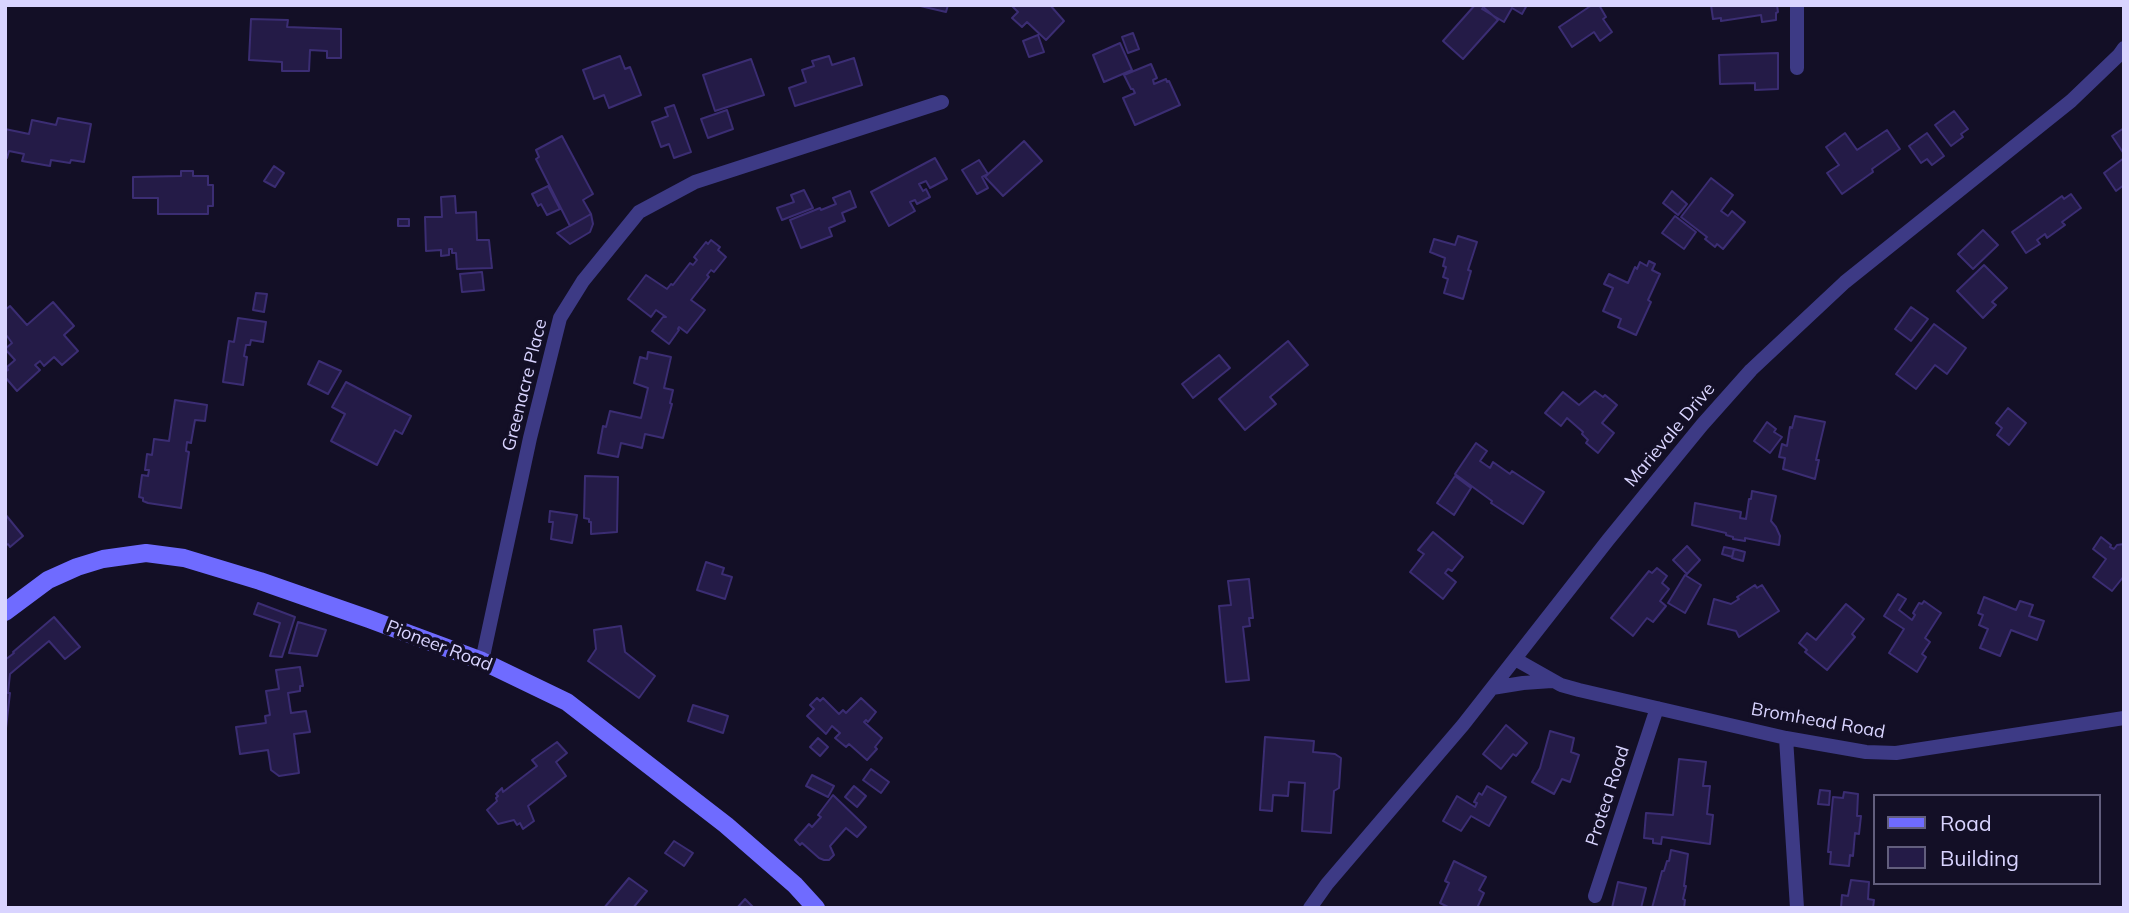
<!DOCTYPE html>
<style>
body{margin:0}
#map{position:relative;width:2129px;height:913px;overflow:hidden;background:#130f26;font-family:Mulish,sans-serif}
canvas{display:block}
.frame{position:absolute;inset:0;border:7px solid #d9d4ff;pointer-events:none}
.legend{position:absolute;left:1873px;top:794px;width:228px;height:91px;box-sizing:border-box;background:#130f26;border:2px solid #625e7d;margin:0;padding:9px 12px;list-style:none;font-size:21px;color:#d9d4ff}
.legend li{display:flex;align-items:center;gap:14px;height:35px}
.legend b{width:35px;border:2px solid #625e7d}
</style>
<div id="map">
<canvas width="2129" height="913"></canvas>
<div class="frame"></div>
<ul class="legend">
<li><b style="height:9px;background:#6f6bff"></b>Road</li>
<li><b style="height:19px;background:#241b47"></b>Building</li>
</ul>
</div>
<script>
const c = document.querySelector('canvas').getContext('2d');
c.lineJoin = 'round';
function fill(path, color) { c.fillStyle = color; c.fill(path, 'evenodd'); }
function strokePath(path, color, width, dash) { c.strokeStyle = color; c.lineWidth = width; c.lineCap = dash ? 'butt' : 'round'; c.setLineDash(dash || []); c.stroke(path); }
function write(font, color, halo, rows, align = 'center') {
  c.font = font + ' Mulish,sans-serif'; c.lineWidth = 7; c.setLineDash([]); c.textBaseline = 'middle'; c.strokeStyle = halo; c.fillStyle = color; for (const [text, x, y, turn = 0] of rows) {
    c.save(); c.translate(x, y); c.rotate((+turn || 0) * Math.PI / 180); c.textAlign = isNaN(turn) ? turn : align; if (halo) c.strokeText(text, 0, 0); c.fillText(text, 0, 0); c.restore();
  }
}
const building = new Path2D(`
 M916,5h32l-2,7z
 M1011,5h39l14,16 -18,19 -19,-18 -5,5 -10,-9 6,-6z
 M1475,5h6l17,15 -35,39 -20,-18z
 M1485,5h42l-5,9 -10,-6 -8,14 -22,-13z
 M1592,5h7l7,12 -3,2 9,13 -12,9 -6,-9 -22,15 -13,-20z
 M1711,5h66l1,7 -2,1v7l-14,2 -1,-7 -40,6v-3l-8,1z
 M251,19l37,1 -1,7 54,2v29h-14v-7l-17,-1 -1,21h-27v-9l-33,-2z
 M1133,33l6,16 -11,4 -6,-16z
 M1038,35l6,17 -15,5 -6,-16z
 M1120,43l12,27 -28,12 -11,-27z
 M1778,53v36l-23,1v-7l-35,1 -1,-29z
 M620,56l5,13 5,-2 11,28 -32,13 -5,-13 -10,4 -11,-29z
 M829,56l3,9 22,-7 8,27 -67,21 -6,-18 17,-6 -4,-12 12,-4 -2,-5z
 M751,59l13,36 -49,16 -12,-36z
 M1151,64l6,14 -4,2 1,4 12,-5 1,3 2,-1 11,24 -45,20 -12,-27 12,-5 -2,-4h-2l-7,-14z
 M674,105l17,47 -17,6 -5,-14 -8,3 -9,-25 16,-6 -3,-8z
 M727,110l6,19 -25,9 -7,-19z
 M1954,111l14,18 -7,5 2,3 -12,9 -16,-21z
 M58,118l33,6 -7,38 -13,-2 -1,3 -19,-3 -1,6 -28,-5 2,-7 -15,-3 -2,7h-2v-29l24,5 3,-14 24,5z
 M2124,128v26l-12,-18z
 M1887,130l13,19 -28,20 1,3 -31,22 -15,-21 12,-8 -13,-18 19,-14 12,17z
 M1927,133l17,23 -12,9 -5,-6 -6,4 -12,-17z
 M562,136l31,58 -10,6 8,14 -21,12 -34,-67 3,-2 -3,-7z
 M1024,141l18,20 -39,35 -18,-19z
 M935,158l12,21 -17,9 -4,-7 -7,3 4,7 3,-2 4,8 -13,7 -2,-4 -5,2 5,9 -26,15 -18,-34z
 M2124,158v27l-8,6 -12,-18z
 M979,160l9,14 -6,3 6,11 -11,6 -15,-24z
 M274,166l10,7 -9,14 -11,-6z
 M181,171h12v5h15v9h5v21h-5v8h-50v-16h-25v-21l48,-1z
 M1711,178l22,17 -12,16 7,5 4,-5 13,11 -22,27 -6,-5 -2,3 -10,-8 2,-2 -26,-20z
 M548,186l12,23 -13,6 -6,-11 -3,2 -6,-12z
 M804,190l9,18 -31,12 -5,-12 17,-6 -3,-7z
 M850,191l6,16 -14,6 3,8 -16,7 3,8 -31,12 -11,-28 30,-12 1,2 15,-6 -3,-6z
 M1672,191l15,13 -9,11 -15,-12z
 M2071,194l10,14 -19,14 3,3 -18,13 -2,-4 -8,6 3,4 -14,9 -14,-21 50,-36 2,3z
 M455,196l1,17 20,-1 1,28h12l3,28 -35,1 -1,-16h-4v-4h-3v6l-8,1v-6l-15,1 -1,-34h17l-1,-20z
 M591,214l2,10 -3,8 -20,12 -13,-11z
 M1675,216l21,16 -12,17 -22,-16z
 M398,219h11v7h-11z
 M1983,230l15,15 -25,24 -15,-15z
 M1458,236l19,6 -9,28 3,1 -8,28 -19,-6 4,-14 -5,-2 3,-10 -3,-1 2,-8 -15,-6 4,-13 21,6z
 M711,240l9,7 -2,3 8,7 -12,15 -3,-2 -4,5 2,2 -18,23 14,10 -18,23 -8,-6 -1,2 1,1 -10,14 -17,-13 11,-14h3l-10,-7 -5,7 -23,-18 18,-24 21,14 4,-5 2,1 17,-22 3,2 4,-5 -3,-3 12,-15 2,2z
 M1649,261l6,3 -3,6 8,4 -12,26 3,2 -15,33 -18,-8 3,-8 -18,-8 10,-23 -9,-4 5,-10 19,9 7,-16 2,2 3,-7 7,4z
 M1984,265l23,23 -15,14 4,3 -13,13 -26,-27z
 M482,272l2,18 -22,2 -2,-18z
 M256,293l11,1 -3,18 -11,-2z
 M53,302l21,24 -10,9 14,16 -16,14 -8,-8 -10,9 -4,-5 -5,4 5,5 -23,21 -12,-14v-5l3,-2 -1,-3 8,-7 -10,-11 7,-6 -5,-7 -2,1v-27l5,-4 17,19z
 M1911,307l17,12 -17,22 -16,-12z
 M238,318l28,4 -3,20 -12,-2 -1,5h-4l-2,11 3,1 -4,28 -20,-3 6,-41 5,1z
 M1934,324l32,24 -19,26 -12,-9 -19,24 -20,-15z
 M1288,341l20,24 -38,32 6,7 -31,26 -26,-31z
 M648,352l23,5 -7,31 9,2 -3,13 2,1 -9,34 -18,-4 -3,14 -21,-5 -3,14 -20,-4 5,-27 3,1 4,-16 31,7 7,-30 -14,-5 6,-26 7,2z
 M1219,355l11,13 -37,30 -11,-14z
 M319,361l22,10 -13,23 -20,-10z
 M346,382l65,34 -9,18 -7,-4 -18,35 -46,-24 14,-27 -13,-7z
 M1595,391l8,6 2,-2 12,10 -15,18 12,10 -16,20 -12,-10 2,-3 -6,-6 1,-2 -16,-14 -6,8 -16,-13 18,-21 16,13z
 M175,400l32,5 -2,16 -10,-1 -4,23 -4,-1 -1,9 3,1 -8,56 -33,-5 -5,-2v-3l-4,-1 3,-22 6,1 1,-6h-4l2,-16 5,1 2,-16 15,2z
 M2008,408l18,15 -17,22 -12,-10 5,-7 -6,-5z
 M1795,416l30,6 -9,38h3l-4,19 -32,-10 2,-11 -6,-1 3,-13 5,2 3,-19 2,1z
 M1767,422l9,7 -2,3 8,5 -12,16 -16,-12z
 M1476,443l11,8 -7,10 10,7 3,-6 17,12 2,-3 32,21 -21,32 -32,-21 1,-2 -37,-27z
 M585,476l33,1 -1,55 -26,2v-12h-2v-3l-5,-1z
 M1455,476l16,12 -17,27 -17,-12z
 M1752,491l24,5 -5,25 5,6 4,9 -1,9 -34,-7v3l-12,-2v-2l-7,-2v-2l-34,-8 3,-22 46,9 -1,6 6,1 3,-20h2z
 M550,511l27,4 -5,28 -21,-4 2,-17h-4z
 M5,514l18,22 -13,11 -2,-3 -3,2z
 M1433,532l30,25 -11,14 -4,-2 -3,4 11,9 -13,17 -33,-27 14,-18 -6,-4z
 M2101,537l10,8 -1,2 4,2 3,-4 7,-1v32l-12,15 -19,-14 13,-18 -13,-10z
 M1687,546l13,14 -13,14 -14,-14z
 M1724,547l10,2 -2,8 -10,-3z
 M1734,549l11,3 -2,9 -11,-3z
 M706,562l18,6 -2,6 10,3 -7,22 -28,-9z
 M1657,568l10,8 -5,7 7,6 -9,12 6,5 -13,16 -6,-4 -14,18 -22,-18 38,-47 3,2z
 M1685,575l16,10 -16,28 -17,-10z
 M1249,579l4,39h-4l1,8 -7,1 6,53 -23,2 -7,-76 12,-1 -3,-24z
 M1755,585l2,3 5,-3 17,26 -40,26 -3,-6 -28,-7 6,-25 17,5 8,-5 -2,-2z
 M1898,594l8,5 -7,11 13,10 3,-5 -2,-2 6,-10 3,1 2,-3 17,12 -16,25 5,4 -8,12 4,3 -9,15 -28,-19 15,-24 -20,-13z
 M1984,597l32,13 4,-9 13,4 -4,11 15,5 -7,19 -26,-10 -11,26 -20,-8 8,-19 -9,-4 4,-10 -5,-2z
 M258,603l37,14 -13,40 -12,-1 10,-33 -26,-9z
 M1846,604l18,15 -12,15 3,3 -28,33 -22,-18 2,-2 -8,-7 8,-10 9,7z
 M54,617l26,30 -15,12 -16,-18 -39,33 -2,19h2l-5,44v-77l9,-7 -1,-1z
 M298,622l28,8 -9,26 -28,-3z
 M621,626l4,26 30,24 -16,22 -51,-37 8,-12 -2,-19z
 M300,667l3,19h-3v5l-12,2 3,20 15,-2 4,21 -16,2 5,39 -20,3 -8,-6 -3,-20 -28,4 -4,-27 30,-4 -1,-7 5,-1 -4,-24 13,-2 -3,-19z
 M817,698l3,3 3,-3 16,16 4,-4 3,3 15,-15 15,14 -8,10 -2,-2 -2,2 18,16 -7,9 2,2 -10,11 -18,-16 -3,3 -11,-9 5,-5 -8,-7 -6,8 -19,-18 7,-7 -4,-4z
 M693,705l35,11 -5,17 -35,-12z
 M1506,725l21,18 -11,13 -3,-2 -12,15 -18,-15z
 M1550,731l24,7 -3,14 8,3 -9,27 -8,-3 -8,15 -22,-12 8,-14z
 M1265,737l49,4 -1,11 22,2 6,4 -2,30 -5,3 -3,42 -29,-2 3,-48 -16,-1 -1,14 -15,-1 -1,16 -12,-1z
 M818,738l10,9 -8,9 -10,-9z
 M557,742l10,11 -11,9 10,14 -38,30 6,15 -11,8 -3,-6 -3,2 -3,-5 -16,4 -11,-14 10,-9 -1,-3 2,-2 -2,-2 6,-6 1,4 34,-26 -5,-6z
 M1679,759l27,3 -3,24h7l-3,28 6,1 -3,29 -48,-7 -1,7 -8,-1v-4l-9,-1 2,-25 27,2z
 M871,769l18,13 -8,11 -18,-13z
 M812,775l22,11 -6,11 -22,-11z
 M854,786l12,10 -9,11 -12,-10z
 M1487,786l19,11 -17,29 -18,-10 -10,15 -18,-10 14,-25 18,11 2,-4 -3,-1 5,-9 3,2z
 M1820,790l10,1 -1,14 -11,-1z
 M1844,792l14,2 -1,22h4l-2,18 -4,-1 -2,23 -3,-1 -1,11 -19,-2 1,-12h-3l5,-55 10,1z
 M833,795l33,32 -9,10 -11,-9 -16,18 4,9 -5,5h-5l-5,-2 -17,-15 -2,2 -5,-5 14,-16 3,3 9,-10 -3,-2z
 M674,841l19,12 -9,13 -19,-13z
 M1671,850l17,4 -4,32h2l-3,13 2,1 -1,8h-32l10,-37h2l3,-10h2z
 M1454,861l32,16 -7,13 5,3 -7,15h-27l-10,-5 9,-20 -4,-2z
 M629,878l18,13 -14,17h-29z
 M1851,880l18,2 -1,17 6,1 -1,8h-32l1,-13 6,1z
 M1618,882l28,6 -5,20h-29z
 M745,899l9,9h-17z`);
fill(building, '#241b47');
strokePath(building, '#3b2d73', 2);
strokePath(new Path2D(`
 M1797,68v-63
 M1515,659l46,26 18,5 207,48 80,14 30,1 228,-35
 M482,661l48,-223 30,-120 23,-37 56,-69 56,-30 247,-80
 M1492,688l31,-5 29,-2
 M1786,738l11,170
 M1595,896l62,-188
 M1310,908l17,-24 136,-159 145,-185 94,-115 49,-55 94,-88 226,-181 48,-46 5,-7`), '#3d3a85', 14);
strokePath(new Path2D(`
 M5,612l43,-32 29,-13 26,-8 43,-6 38,5 76,23 109,38 113,42 85,41 159,123 69,60 21,23`), '#6f6bff', 18);
write('18px', '#d9d4ff', '#130f26', [
 ["Greenacre Place",525,385,-76],
 ["Marievale Drive",1670,435,-50],
 ["Pioneer Road",439,646,21],
 ["Bromhead Road",1818,721,10],
 ["Protea Road",1608,796,-72]
]);
</script>
